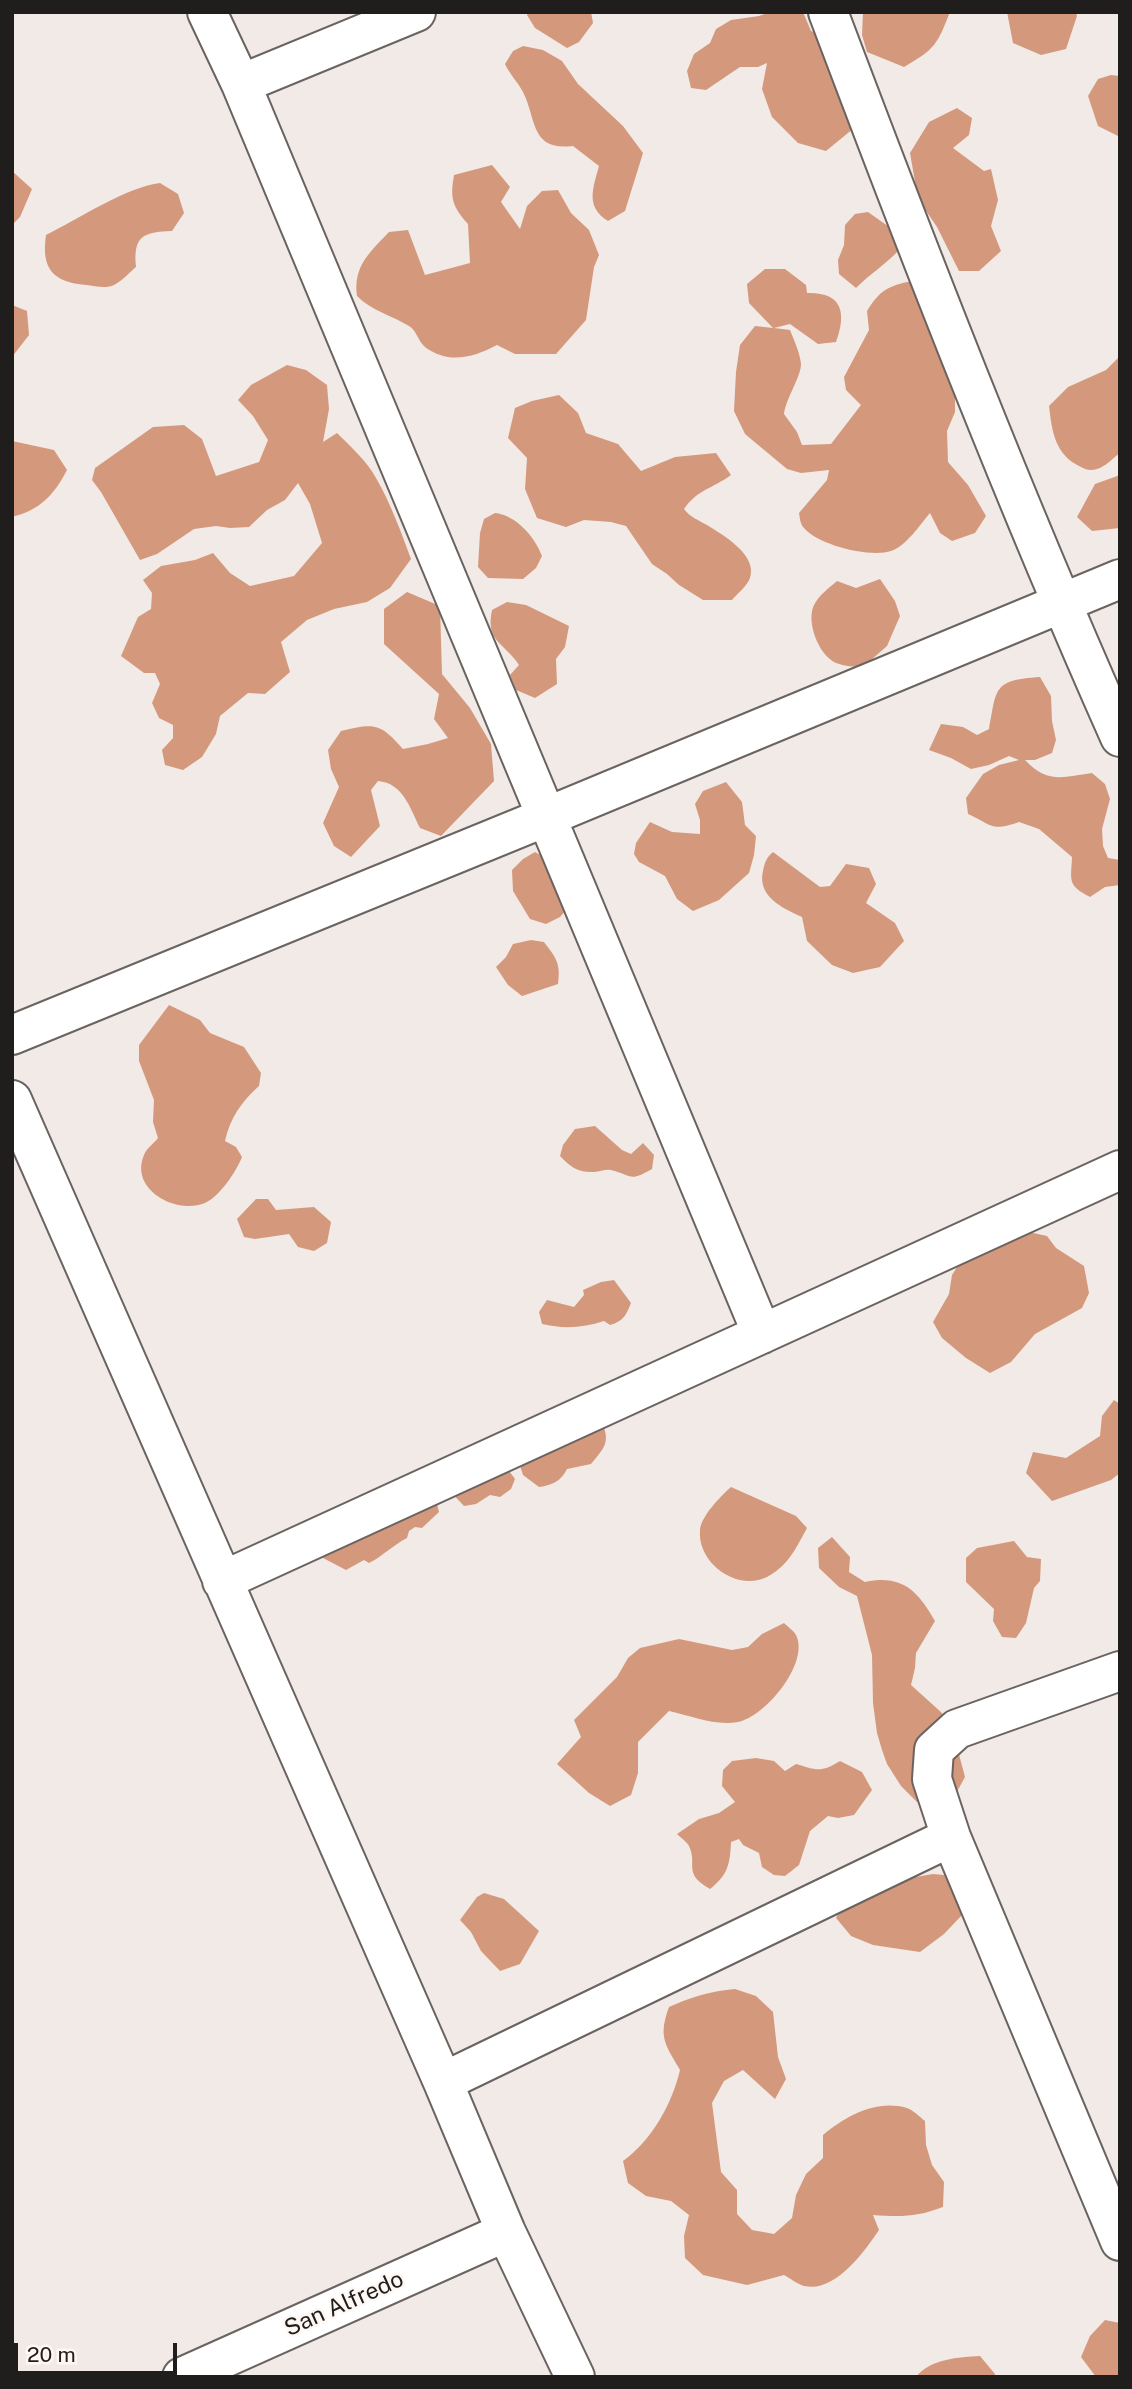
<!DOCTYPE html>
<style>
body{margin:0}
#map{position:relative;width:1132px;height:2389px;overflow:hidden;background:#f2eae6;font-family:"Public Sans",sans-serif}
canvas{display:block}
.frame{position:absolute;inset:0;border:14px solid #201e1c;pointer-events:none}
.scale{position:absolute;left:14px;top:2343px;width:163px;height:32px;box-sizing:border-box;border:4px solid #201e1c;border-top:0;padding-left:9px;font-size:21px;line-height:24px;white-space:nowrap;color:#201e1c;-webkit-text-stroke:5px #fef7f4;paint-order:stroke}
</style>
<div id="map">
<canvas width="1132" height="2389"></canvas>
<div class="frame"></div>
<div class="scale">20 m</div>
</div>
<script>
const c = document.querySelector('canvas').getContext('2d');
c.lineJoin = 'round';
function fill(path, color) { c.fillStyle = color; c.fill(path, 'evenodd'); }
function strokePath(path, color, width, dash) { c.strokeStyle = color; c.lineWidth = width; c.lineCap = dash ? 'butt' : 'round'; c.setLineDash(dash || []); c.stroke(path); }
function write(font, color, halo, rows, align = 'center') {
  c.font = font + ' "Public Sans",sans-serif'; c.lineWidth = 5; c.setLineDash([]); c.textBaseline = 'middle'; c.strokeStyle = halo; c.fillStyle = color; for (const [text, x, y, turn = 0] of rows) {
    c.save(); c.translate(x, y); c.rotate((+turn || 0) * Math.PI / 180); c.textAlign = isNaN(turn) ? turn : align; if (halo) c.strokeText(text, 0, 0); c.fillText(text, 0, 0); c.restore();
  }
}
fill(new Path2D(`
 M528,12h63l2,11 -14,19 -12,6 -32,-20 -8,-13z
 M770,12h33l8,19 19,8 35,80 -39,32 -28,-8 -26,-26 -10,-28 5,-26 -9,4h-18l-34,23 -15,-2 -4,-17 7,-17 16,-11 6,-14 15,-9 28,-4z
 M863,12h87c-13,33 -15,37 -46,55l-37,-15 -5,-17z
 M1007,12h69l1,4 -11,33 -25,6 -28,-12z
 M523,46l20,4 19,11 16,23 45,42 20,27 -18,58 -17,10c-23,-14 -15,-33 -9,-55l-26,-20c-43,5 -36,-26 -50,-54 -5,-10 -13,-17 -18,-28l8,-13z
 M1111,75l9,1v61l-22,-11 -10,-30 10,-17z
 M957,108l15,10 -3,17 -16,13 31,23 7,-2 7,31 -7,26 10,25 -22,20h-20l-22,-44 -19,-28 -8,-46 19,-31z
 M492,165l18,22 -9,15 19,27 7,-23 15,-15 16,-1 13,23 18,17 10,25 -5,12 -8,53 -30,34h-41l-18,-9c-23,12 -48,20 -72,2 -7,-6 -8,-16 -16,-21 -18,-11 -37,-15 -52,-30 -4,-30 13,-44 32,-64l19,-2 17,45 45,-12 -2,-39c-16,-18 -18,-26 -14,-49z
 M12,171l20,18 -12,28 -8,8z
 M160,183l18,11 6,19 -12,18c-29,1 -39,5 -36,36 -7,6 -14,14 -22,18 -8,4 -19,1 -28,0 -33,-3 -45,-16 -40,-50 30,-15 83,-49 114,-52z
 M868,212l24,17 8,20c-14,15 -30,25 -44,39l-17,-14 -1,-14 6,-15 1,-20 10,-11z
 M765,269h20l21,16 1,8c35,-1 40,19 29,49l-18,2 -28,-20 -16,4 16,2c4,10 10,23 11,34 0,13 -15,34 -17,50l13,18 5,13 29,-1 30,-39 -15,-15 -2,-13 25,-47 -2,-19c13,-21 21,-25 45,-30l43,113v18l-8,19 1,31 20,23 18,31 -11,17 -23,8 -12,-8 -10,-20c-10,12 -24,33 -39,38 -21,7 -73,-6 -87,-23 -4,-4 -4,-10 -5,-15l28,-33 2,-10 -28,3 -14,-4 -42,-35 -11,-23 2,-39 4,-27 15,-19 18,2 -24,-25 -2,-19z
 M12,305l15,6 2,24 -17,22z
 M1120,356v97c-7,5 -15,14 -23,16 -6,2 -11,1 -16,-2 -26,-12 -29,-35 -32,-61l19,-19 38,-17z
 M287,365l19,5 21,15 2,24 -6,33 14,-9c14,14 30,28 39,45 15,26 25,54 35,81l-21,29 -23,14 -33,7 -27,11 -26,22 9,30 -25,22 -17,-1 -28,23 -4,18 -14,23 -19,13 -18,-5 -3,-15 11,-12v-13l-14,-7 -7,-15 8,-19 -5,-11h-11l-23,-17 17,-39 13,-8 1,-16 -9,-13 18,-14 34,-6 18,-7 17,20 20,13 44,-10 28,-33 -12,-39 -12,-21 -13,17 -18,10 -18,17 -19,1 -14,-2 -22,3 -37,25 -17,6 -39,-68 -9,-12 3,-12 58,-41 31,-2 18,14 14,37 43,-14 9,-22 -15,-24 -15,-16 13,-15z
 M559,395l19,18 8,20 32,11 23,27 34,-14 41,-4 15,22c-19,14 -33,14 -47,34 6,8 14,11 23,16 16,10 51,30 43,53 -3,8 -12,15 -18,22h-29l-24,-15 -12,-11 -15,-10 -26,-38 -15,-4 -27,-2 -18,7 -29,-9 -12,-29 2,-31 -19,-20 7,-30 17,-7z
 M12,441l42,9 13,20c-13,25 -27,40 -55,47z
 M1120,475v53l-28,3 -15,-14 18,-33z
 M495,513c21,2 40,24 47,43l-6,12 -13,11 -35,-1 -10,-11 2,-34 4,-14z
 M880,579l15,22 5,15 -13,30 -24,21c-9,0 -19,-1 -27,-4 -18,-8 -30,-42 -22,-58 5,-10 15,-17 23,-24l19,7z
 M407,592l33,14 2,68 28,34 21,36 3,37 -53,55 -21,-8c-10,-20 -17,-45 -42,-47l-7,9 9,36 -29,31 -17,-11 -11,-23 16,-36 -8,-18 -3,-19 13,-19c34,-8 39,-8 62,18l25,-5 20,-6 -14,-19 5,-25 -55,-50v-35z
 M507,602l19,3 43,21 -4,21 -9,12 1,25 -22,14 -19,-8 -6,-15 9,-10c-14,-22 -34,-23 -27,-55z
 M1040,677l11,19 1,25 4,19 -4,13 -17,7h-10c22,24 38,17 67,13l13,11 5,15 -8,30 1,17 5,12 12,2v25l-15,2 -15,10c-23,-12 -19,-16 -18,-40l-33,-28 -20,-7c-29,10 -26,3 -51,-8l-2,-16 17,-24 16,-9 20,-5 -10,-4 -20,9 -18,4 -20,-11 -22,-8 12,-26 22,3 14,8 12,-6c8,-40 3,-49 51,-52z
 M726,782l16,20 3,23 11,11 -2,19 -5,18 -30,27 -26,11 -16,-12 -12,-23 -26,-14 -5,-8 2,-11 14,-21 22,10 28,2v-14l-5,-16 8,-13z
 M535,852l14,8 17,50 -6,7 -14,7 -16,-5 -17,-28 -1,-21 11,-11z
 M773,852l47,35 10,-1 16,-22 23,4 7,16 -10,19 29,20 9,18 -24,26 -27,6 -21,-8 -25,-24 -5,-24c-20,-9 -45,-21 -39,-46 2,-9 3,-13 10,-19z
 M531,940l13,2c12,16 17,21 14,42l-36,12 -14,-11 -12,-18 10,-10 7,-13z
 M169,1005l31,15 10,13 34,14 17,26 -2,13c-17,15 -29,32 -34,55l11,6 6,10c-6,15 -22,39 -37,46 -28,12 -76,-13 -61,-48 2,-6 10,-12 14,-17l-5,-16 1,-22 -15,-39v-16z
 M595,1126l27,24 9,4 12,-11 11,12 -2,14c-23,13 -18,7 -41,1 -6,-1 -11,2 -17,2 -15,1 -24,-5 -34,-16l3,-11 12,-16z
 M256,1199h12l8,11 38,-3 17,15 -4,21 -13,8 -16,-4 -9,-13 -34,5 -11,-2 -7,-18z
 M1024,1231l23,5 9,12 28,18 5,27 -7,15 -47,26 -24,28 -21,11 -24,-15 -24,-20 -9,-16 16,-28 3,-19 7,-11z
 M614,1280l17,23c-5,12 -7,18 -21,22l-6,-4c-21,7 -41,8 -62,3l-3,-12 8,-12 27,7 10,-12 -1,-5 18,-8z
 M1114,1400l6,4v69l-9,7 -59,21 -26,-28 7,-21 33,6 34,-22 2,-20z
 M601,1420c10,22 4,27 -10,44l-24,5c-6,12 -14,16 -28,18l-16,-12 -7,-22z
 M507,1468l8,11 -4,10 -11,8 -10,-2 -14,9 -12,2 -17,-18z
 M731,1487l65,29 11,12c-11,20 -19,38 -40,49 -30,15 -70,-14 -67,-47 1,-14 21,-34 31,-43z
 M437,1504l2,8 -17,16 -7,-1 -6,4 -2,7c-14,7 -24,18 -38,25l-5,-3 -18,10 -23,-12 -4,-5z
 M832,1537l18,20 -1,15 16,10c37,-8 53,9 70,39l-19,32 -1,15 -4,17 31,28 1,18 14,16 8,30 -11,20 -19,6 -18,-1 -16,-16 -14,-22 -5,-14 -5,-17 -4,-30 -1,-48 -15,-59 -18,-9 -20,-19 -1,-20z
 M1014,1541l13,16 14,2 -1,22 -6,7 -8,35 -10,15 -14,-1 -9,-16 1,-12 -28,-27v-24l11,-10z
 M784,1623c3,3 10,8 12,12 14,28 -31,82 -58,87 -24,4 -46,-6 -69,-11l-31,31v31l-7,22 -21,11 -21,-13 -32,-29 24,-27 -7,-17 43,-43 11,-19 12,-10 39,-9 53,11 16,-3 14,-13z
 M756,1758l18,3 11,10 11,-7c20,6 25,9 44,-3l22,11 10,18 -18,25 -16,3 -10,-2 -18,15 -11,34 -14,11 -11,-1 -12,-8 -3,-14 -16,-8 -4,-6 -8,3c-1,22 -3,33 -21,47 -28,-16 -12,-24 -21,-43 -2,-4 -8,-8 -12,-12l22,-15 20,-6 16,-11 -13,-16 1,-16 9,-9z
 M933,1874l22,2 8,38 -19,20 -24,18 -47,-7 -22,-9 -15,-18 10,-19 64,-21z
 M484,1893l20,6 35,32 -19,33 -20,7 -19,-20 -10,-19 -11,-12 17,-23z
 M735,1989l21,7 17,16 5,45 8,22 -11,20 -32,-29 -19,11 -12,22 9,69 16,18v24l15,16 22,4 18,-16 4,-23 10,-21 17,-16v-23c23,-19 53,-36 84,-27 6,2 13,9 18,13l1,24 6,20 12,17 -1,25c-26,10 -42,10 -70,8l6,15c-15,22 -44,63 -75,56 -7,-2 -14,-8 -20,-11l-37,10 -44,-10 -18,-17 -1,-22 5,-21 -18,-14 -25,-5 -18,-13 -5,-22c29,-21 49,-57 57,-91 -15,-26 -22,-33 -11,-63 22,-10 42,-16 66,-18z
 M1105,2320l15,3v54h-24l-15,-20 9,-21z
 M980,2356l15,18 -1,3h-78c14,-18 43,-20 64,-21z`), '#d4997c');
const minor = new Path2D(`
 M207,12l34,72 521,1250
 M828,12c92,244 186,487 292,725
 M241,84l175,-72
 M12,1035l534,-218 574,-238
 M12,1100l431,982 63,150 69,145
 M222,1581l898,-411
 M1120,1671l-163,58 -23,21 -2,29 19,58 169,404
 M443,2082l508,-245
 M182,2377l324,-145`);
strokePath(minor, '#6a6360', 42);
strokePath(minor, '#fff', 38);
write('23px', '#201e1c', '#fef7f4', [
 ["San Alfredo",344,2304,-24]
]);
</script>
